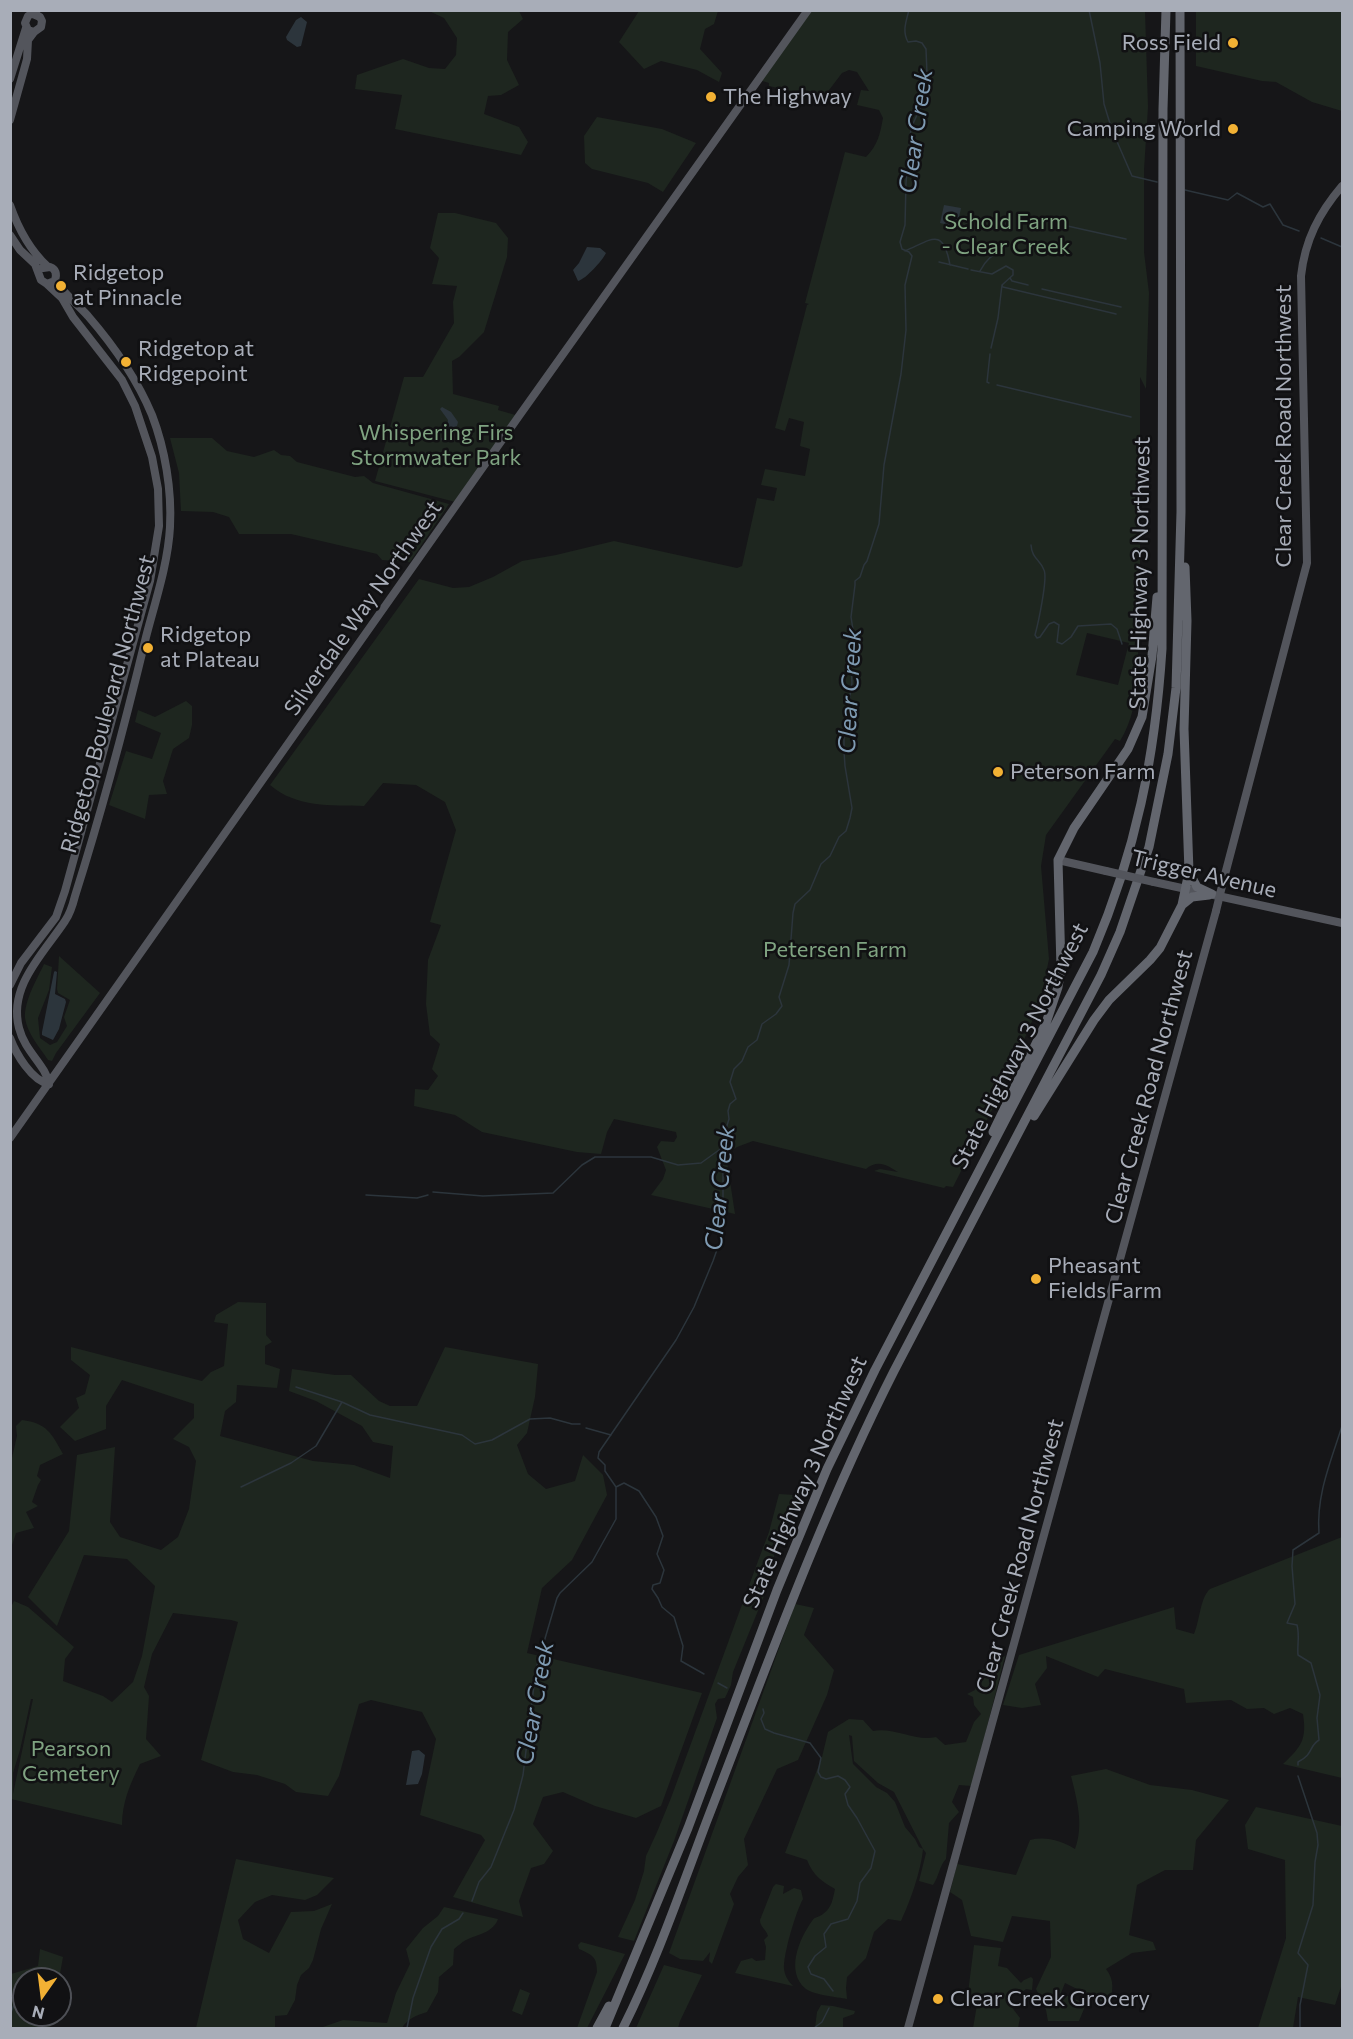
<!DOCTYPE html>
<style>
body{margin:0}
#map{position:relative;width:1353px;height:2039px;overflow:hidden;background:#161618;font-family:Commissioner,sans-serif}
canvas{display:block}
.frame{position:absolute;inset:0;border:12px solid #a8adb8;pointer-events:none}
.north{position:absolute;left:12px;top:1967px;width:60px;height:60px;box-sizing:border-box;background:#111113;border:2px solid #4d4f55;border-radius:50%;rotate:194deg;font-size:16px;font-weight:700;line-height:24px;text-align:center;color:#a8adb8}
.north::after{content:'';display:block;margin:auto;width:21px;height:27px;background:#f2b134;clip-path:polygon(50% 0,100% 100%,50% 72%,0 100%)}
</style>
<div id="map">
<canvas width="1353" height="2039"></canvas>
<div class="frame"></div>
<div class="north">N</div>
</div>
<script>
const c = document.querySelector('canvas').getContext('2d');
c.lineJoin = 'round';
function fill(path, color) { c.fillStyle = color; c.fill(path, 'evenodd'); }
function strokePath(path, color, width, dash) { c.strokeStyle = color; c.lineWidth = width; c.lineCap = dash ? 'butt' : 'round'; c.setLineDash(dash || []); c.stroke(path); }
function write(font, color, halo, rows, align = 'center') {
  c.font = font + ' Commissioner,sans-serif'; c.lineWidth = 5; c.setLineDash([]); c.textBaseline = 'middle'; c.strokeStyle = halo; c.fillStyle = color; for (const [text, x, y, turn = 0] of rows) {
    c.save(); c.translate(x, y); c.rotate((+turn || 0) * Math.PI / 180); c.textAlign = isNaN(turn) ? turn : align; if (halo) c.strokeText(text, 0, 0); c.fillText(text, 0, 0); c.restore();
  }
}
fill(new Path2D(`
 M429,11h90l4,8 -15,13 -1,28 12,25 -18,10 -13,1 -4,18 35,13 9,15 -7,13 -126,-26 7,-34 -47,-6 2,-14 46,-16 26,9 16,1 11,-14 1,-17 -13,-20z
 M639,11h79l-4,13 -9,5 -5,20 22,24 -3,9 -22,-12 -36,-9 -17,8 -25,-27z
 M808,11h337l3,96 -4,63v82l5,41 -3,96 -6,-12v229c-5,45 5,95 -20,135l-5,-2 -69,96 -5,31 8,93 -9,44 -37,85 -50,99 -7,-1 -2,2 -70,-17 6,-2 18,3c-11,-7 -20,-13 -32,-3l-113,-28 -16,6 -11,8 9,59 -84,-19 12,-16 3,-9 -9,-23 4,-6 13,1 3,-5 -1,-5 -62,-13 -7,13 -6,22 -24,-2 -95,-20 -27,-17 -41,-9 1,-17 13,1 10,-14 -6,-7 8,-25 -10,-9 -4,-31 2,-44 13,-35 -11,-3 26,-92 -11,-28 -29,-17 -33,-2 -19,23c-34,-1 -67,2 -94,-21l149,-206 34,9 16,-1 24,-10 29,-16 34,-6 58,-14 123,27 5,-2 15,-68 17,3 3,-13 -16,-3 4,-16 40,7 5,-27 -10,-3 4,-24 -15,-4 -4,13 -10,-3 32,-123 2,-1 -4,-1 40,-151 21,5c12,-12 14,-23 17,-39l-4,-8 -22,-5 4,-15 8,1 -12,-19 -8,-2 -7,3 -19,25 -54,-12v-3l-10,-3zM1087,633l42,10 -11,42 -42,-10z
 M1196,11h146v100l-30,-9 -36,-20 -14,-1 -66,-15z
 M597,117l65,12 34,14 -33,49 -15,-9 -56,-14 -7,-6 -1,-27z
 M438,213h17l41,10 12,15 -1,19 -23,75 -25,25 -7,4 1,33 46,12 -1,4 21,6 -60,87 -84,-22 29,-104h19l31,-54 -1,-21 4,-16 -25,-2 7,-26 -9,-10z
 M170,438h42l15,13 27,6 20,-7 7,5 9,1 7,6 58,15 9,-1 9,7 76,21 -39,58 -28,-2 -5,-6 -86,-20h-52l-10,-17 -16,-5 -32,-1 -2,-38z
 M186,701l6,5v19l-3,13 -16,11 -10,32 4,13 -18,1 -4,24 -36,-14 17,-54 26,8 9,-26 -26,-11 3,-12 17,7z
 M59,956l41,37 -44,60 -4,8 -4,-1c-8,-12 -21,-27 -23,-42 -1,-17 12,-39 19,-54l8,3 -3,23 -11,28 2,20 10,7 7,-3 10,-16 -3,-9 6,-17 -12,-7 -1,-4z
 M238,1302l28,1v32l6,7 -7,4v18l15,5 -3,19 -40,-3 -1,17 -11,9 -5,25 93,25 41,4 36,13 3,-32 -20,-4 -11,-16 -46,-25 -27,-10 3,-22 43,6h16l28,26 11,5h27l28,-59 93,17 -3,33 -8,36 -10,12 11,29 18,15 29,-8 8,-26 20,20 4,20 -35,65 -30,28 -15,65 175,40 -41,113 -25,12 -41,-12 -32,-14 -20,5 -10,27 20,27 -9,13 -13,4 -12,33 4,16 -70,-20 32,-57 -4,-5 -61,-20 16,-76 -14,-27 -51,-12 -12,4 -20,72 -11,20 -32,-4 -11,-8 -28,-9 -24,-3 -32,-12 37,-138 -7,-2 -58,-7 -21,41 -8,33 5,9 -3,43 15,17 -21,8c-10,20 -18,39 -18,61l-111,-26v-192l3,-6 14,6 46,40 -9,12 -2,22 40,15 9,6 21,-20 9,-26 13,-70 -28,-27 -43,-4 -27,71 -29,-29 41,-66 8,-76 38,-8 -5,75 10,15 41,13 17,-13 11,-28 7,-48 -7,-14 -16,-8 21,-21v-14l-72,-24 -16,26v23l-31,12 -15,-14 19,-19 -3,-10 9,-4 5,-19 -19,-15v-13l131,34 9,-9 13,-6 4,-42 -14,-2 2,-7zM31,1699h2l-20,95v-21l7,-23z
 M22,1420c25,3 30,14 41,34l-23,11 -3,11 4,4 -3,5 -6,17 6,4 -12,6 8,16 -18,5 -5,15v-86l6,-26 -1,-10z
 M779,1494l16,1v8l-21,53 1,13 -42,103 -2,13 -6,13 -7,1 -3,5 2,14 -43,123 -40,100 -16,-4 17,-37 9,-29 2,-15 11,-24 14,-34 87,-237 11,-29z
 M1342,1537v241l-59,-14c18,-17 24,-24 20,-50l-13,-6 -16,6 -10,-6 -17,1 -16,-9 -45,3 -2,-14 -79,-20 -7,8 -52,-21 1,12 -12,16 6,21 -19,3 -19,-3 16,-50 155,-48 2,22 18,5c6,-14 6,-36 16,-45z
 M795,1604l19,4 -10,27 30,35 -7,25 -29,65 -21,9 -33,70 4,26 -10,12 -8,17 4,10 -22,60 -3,-3 1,-9 -7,9 -23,-2 -11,-6z
 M1005,1656l-33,130 -13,-1 -7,17 7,10 -10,11 -3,36c-7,7 -7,18 -13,26l-14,-4 7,-28 -3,-4c-2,22 -13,53 -22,72l-13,-2 -14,13 -8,26 -19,19 -1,11 1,11c-10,-2 -33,-4 -41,-10 -21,-17 -7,-50 6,-68 3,-5 6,-3 11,-7 9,-6 10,-16 12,-25 -14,-8 -22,-14 -28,-29l-22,-7 37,-96 6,-25 21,-13 14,1 10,11c22,-4 42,11 63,6l9,8 21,-3 8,-20 7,-8 -7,-9 -1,-8 -6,-3 8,-4 4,-18zM849,1735l3,1 2,25 24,22 16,9 29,57 -4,-2 -4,-8 -10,-12 -10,-25 -8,-9 -11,-6 -23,-23z
 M1106,1769l44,16 42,5 37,10 -33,40 -3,30h-28l-28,15 -8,50 24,7 3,8 -24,3 -26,16c9,11 7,23 3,36l-44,-22 -4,10 25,11 -7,17h-31l-2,-11 -10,-21 15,-32 -1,-36 -38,-5 -9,26 -32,-6 -9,-36 -12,-8 7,-28 59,11 14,-35c16,-4 32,1 45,9 9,-24 2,-49 -4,-73z
 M1256,1807l86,19v158l-7,21 -37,-8 -5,31h-35l28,-90 -1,-78 -37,-11 -3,-24z
 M236,1859l98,19 -17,17 -12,5 -33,-5 -17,7 -17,18 5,19 26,14 22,-41 23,-1 18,-7 -11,25 -8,31 -4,8 -8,7 -4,10 -2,15 -8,15 -12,1v12h-79z
 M776,1884l8,2 -1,8 11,-6 7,2 2,9c-7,12 -20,56 -19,70 1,7 4,12 9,17l-58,-13 6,-12 11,-3 4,3 9,-1 1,-13 -2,-7 4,-4c-2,-7 -8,-9 -8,-16l13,-33z
 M444,1907l54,12c-5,14 -20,15 -32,21 -4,2 -8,6 -12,9l-1,16 -14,12 -1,15 -11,20c-10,3 -20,7 -25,16h-82l23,-8 44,3 9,-30 14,-29 -4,-15 17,-21 15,-12z
 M581,1942l44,12 -38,74h-10l20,-56c0,-16 -5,-17 -18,-23l-1,-4z
 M974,1945l27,3 -3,18 9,2 14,15 3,-3 7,-3 2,2 -1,11 -6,-1 -5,4 -9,-1 -5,9 13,17 -2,10h-45l4,-23 -9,-12z
 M40,1949l23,8 -4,22h-35v36h29l-3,13h-39v-54l27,-8z
 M664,1965l38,10 -22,46 -2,7h-42z
 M520,1989l10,4 -8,22 -10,-4z
 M821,2005l12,1 22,5 -1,3 -11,4v10h-28l2,-16z`), '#1e261f');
fill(new Path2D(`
 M301,17l6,5 -6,24 -4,1 -10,-7 -1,-3 10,-17z
 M944,205l17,3 -4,19 -17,-4z
 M587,247l13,1 6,5c-4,8 -20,26 -28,28l-5,-11 6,-7z
 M442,407l9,5 7,10 -1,4 -15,15 -1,-2 6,-10 1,-9 -8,-11z
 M55,971l2,1 -2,22 10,5 1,3 -7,27 -6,11 -11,-5v-3l12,-60z
 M419,1750l6,5 -3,19 -4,10 -12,1 6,-34z`), '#2c353c');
strokePath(new Path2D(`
 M1089,10l11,53 4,41 8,26 20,46 25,6
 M1185,190l43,10 9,-7 26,14 7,-3 13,21 16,6
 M1018,215l108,24
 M1321,238l21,9
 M905,251c26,-11 38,-25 45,14
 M939,262l29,7
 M971,270l21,4 14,-8 7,4v5l-11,10 -4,33 -7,30
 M980,271c5,-10 12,-17 23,-21
 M1010,278l2,3 16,4
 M1002,285l1,2 113,27
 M1042,289l79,18
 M989,383l-2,-1 3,-28
 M997,385l134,32
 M1031,545c1,14 9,14 13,25 4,8 -6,54 -9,65l2,3 3,-1 9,-13 5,-2 5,3 -2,17 5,2 9,-7 7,-11 33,-2 6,5 5,15
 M433,1192l50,4 70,-3 29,-28 13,-8h56l27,8 23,-2 18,-13
 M366,1195l51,3 11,-3
 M296,1387l46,15 28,13 92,20 13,9 17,-4 38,-21 20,-1 22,6h8
 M586,1428l25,7
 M241,1487l50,-24 25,-17 26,-44
 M616,1487l8,-4 15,8 17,26 7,19 -6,18 7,16 -4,13 -7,2 -1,4 6,9 4,9 12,10 9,29 -2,15 23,13
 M718,1683l9,5
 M763,1709l1,4 -3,6 4,10 9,4 36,10 11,15 -3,14 3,5 5,2 12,-3 7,4 5,7 -5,7 3,11 9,13 18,33 -4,17 -11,15 -3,18 -9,18 -17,5 -7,10 2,13 -11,9 -7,11 3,7 13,5 9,12
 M1298,1765v-3c16,-8 10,-15 21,-22l-2,-22 3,-23 -9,-32 -13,-8c-1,-10 2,-19 -1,-30l-10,-2 8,-19 -3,-38 1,-16 26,-17c-3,-38 12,-72 23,-107
 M1298,1776l19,57 1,12 -3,17 -2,43 -15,48 10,12 -8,40v23
 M472,1901l7,-19 12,-15 23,-57 9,-35 13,-106 21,-71 3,-5 32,-31 24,-43v-32l-11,-16v-6l-7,-7 1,-6 77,-112 18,-33 19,-46 6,-17 4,-47v-29l-3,-19 9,-30 -1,-8 2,-7 6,-5 -6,-17 4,-13 8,-8 6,-14 9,-7 5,-16 14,-10 6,-8 -3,-9 10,-32 4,-52 2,-9 15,-14 11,-26 9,-8 9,-19 7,-6 4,-13 2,-10 -7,-42 -1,-15v-21l8,-47 -1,-17 2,-14 -3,-7 4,-9 -3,-19 4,-32v-4l5,-4 4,-12 3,-4 12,-37 5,-59 17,-91 5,-44 -1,-45 7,-29 -3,-4 -7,-3 -2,-7 5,-17 1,-42 5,-55 12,-26 4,-28 -1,-25 -4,-6 -6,-2 -8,1c-6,-11 -2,-20 1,-32
 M10,2015l7,-18
 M407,2028l6,-30 18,-51 11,-18 17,-10 4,-6
 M814,2028l8,-6 7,-14`), '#2c353c', 1.5);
strokePath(new Path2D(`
 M33,14l7,3 2,4 -1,6 -7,5 -6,-2 -3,-7 3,-7 9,-6
 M10,79l16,-51
 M10,120l17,-61 1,-19 6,-8
 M10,205c8,23 19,44 37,61
 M10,235l10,15 15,14 6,16 6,4 5,-2
 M43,268l7,-1c6,2 7,7 5,13
 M1058,860l48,11
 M1154,882l188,41
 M1223,882l84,-319 -6,-287c4,-36 18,-63 41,-90
 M10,985l11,-22 35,-46 9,-26 85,-310 9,-55 -1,-37 -6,-32 -17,-51 -13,-26 -49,-63 -11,-19 -15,-14
 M10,1038c6,16 22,43 39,46
 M49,1084c-3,-19 -24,-32 -30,-56 -11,-42 25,-75 46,-107 5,-7 8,-17 10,-25 27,-85 50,-172 71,-259 9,-35 22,-73 24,-110 2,-37 -5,-78 -18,-112 -15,-36 -38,-69 -64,-99 -11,-12 -24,-22 -33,-36
 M10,1138l509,-722 289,-406
 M908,2028l308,-1117`), '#53555c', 8);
strokePath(new Path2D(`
 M1189,872l8,15 15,7
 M1182,905l10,-8 17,-2
 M1034,1116l60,-96 15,-20 41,-40 10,-12 22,-43 7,-33 -5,-143 3,-108 -2,-54
 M993,1132l53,-109 12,-36 3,-19 -3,-108 16,-32 54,-79 14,-32 10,-61 5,-59
 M597,2028l12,-22
 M605,2028l83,-200 89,-238 50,-121 48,-99 218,-418c43,-101 62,-194 69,-303l1,-540 3,-99
 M623,2028c33,-66 57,-136 83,-205 59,-152 114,-306 188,-452l207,-396 19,-43 29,-85 19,-93 8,-66 5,-176 -1,-502`), '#63666e', 9);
strokePath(new Path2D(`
 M1106,871l48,11
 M1216,911l7,-29`), '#53555c', 8);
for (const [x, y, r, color] of [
 [1233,43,6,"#f2b134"],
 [711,97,6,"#f2b134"],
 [1233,129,6,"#f2b134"],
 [61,286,6,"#f2b134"],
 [126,362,6,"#f2b134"],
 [148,648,6,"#f2b134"],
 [998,772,6,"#f2b134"],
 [1036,1279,6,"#f2b134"],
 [938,1999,6,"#f2b134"]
]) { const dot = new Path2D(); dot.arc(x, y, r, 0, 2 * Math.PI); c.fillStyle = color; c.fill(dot); strokePath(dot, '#111113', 2); }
write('22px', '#a8adb8', '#111113', [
 ["Ross Field",1221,43,"right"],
 ["The Highway",723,97],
 ["Camping World",1221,129,"right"],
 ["Ridgetop",73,273],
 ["at Pinnacle",73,298],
 ["Ridgetop at",138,349],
 ["Ridgepoint",138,374],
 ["Ridgetop",160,635],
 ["at Plateau",160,660],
 ["Peterson Farm",1010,772],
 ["Pheasant",1048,1266],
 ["Fields Farm",1048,1291],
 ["Clear Creek Grocery",950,1999]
], 'left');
write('22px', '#7fa381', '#111113', [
 ["Schold Farm",1006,222],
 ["- Clear Creek",1006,247],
 ["Whispering Firs",436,433],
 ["Stormwater Park",436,458],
 ["Petersen Farm",835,950],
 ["Pearson",71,1749],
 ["Cemetery",71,1774]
]);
write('22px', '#a8adb8', '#111113', [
 ["Clear Creek Road Northwest",1284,426,-90],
 ["State Highway 3 Northwest",1140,573,-89],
 ["Silverdale Way Northwest",363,608,-55],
 ["Ridgetop Boulevard Northwest",108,704,-75],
 ["Trigger Avenue",1204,874,13],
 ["State Highway 3 Northwest",1020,1046,-63],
 ["Clear Creek Road Northwest",1149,1087,-75],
 ["State Highway 3 Northwest",805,1482,-66],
 ["Clear Creek Road Northwest",1020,1556,-75]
]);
write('italic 24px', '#7f9bb3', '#111113', [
 ["Clear Creek",916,131,-82],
 ["Clear Creek",850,691,-87],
 ["Clear Creek",720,1188,-84],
 ["Clear Creek",535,1703,-80]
]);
</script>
